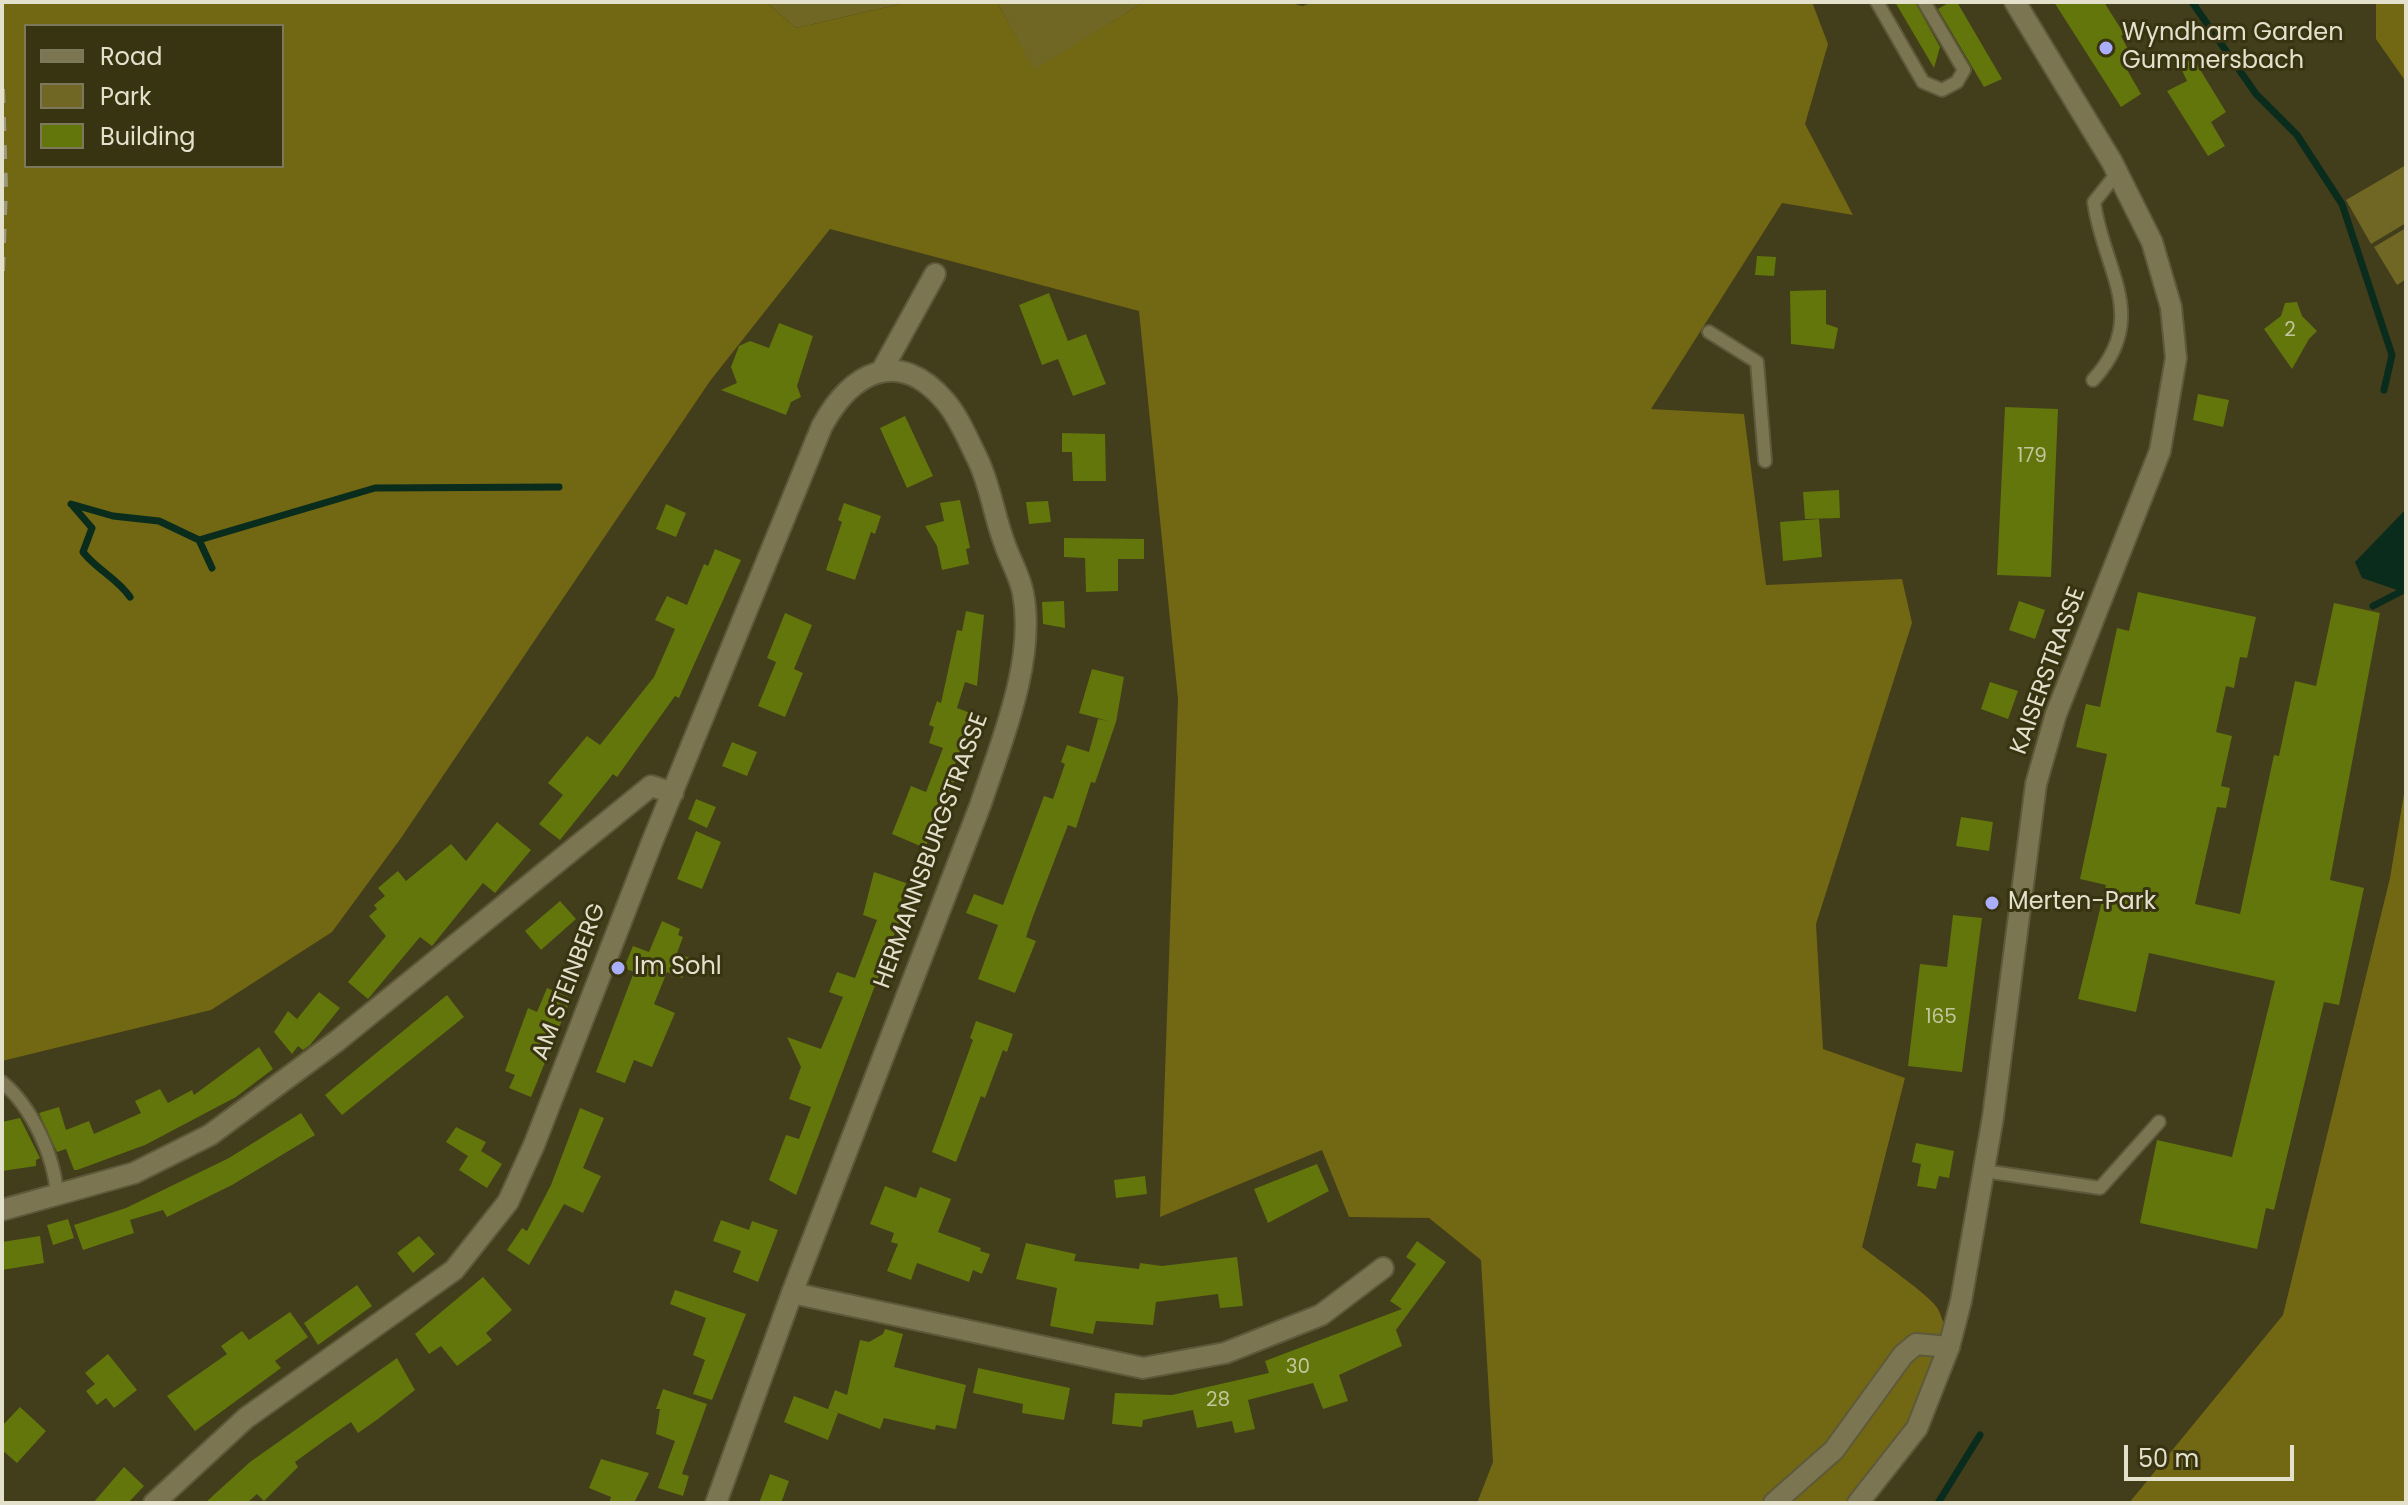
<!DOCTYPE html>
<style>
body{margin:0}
#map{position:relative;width:2408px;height:1505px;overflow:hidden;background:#423d1a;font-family:Poppins,sans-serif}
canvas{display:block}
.frame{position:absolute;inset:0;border:4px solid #e3e0cc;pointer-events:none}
.legend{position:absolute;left:24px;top:24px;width:260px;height:144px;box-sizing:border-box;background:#383310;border:2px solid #7c785b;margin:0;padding:10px 14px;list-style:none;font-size:24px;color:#e3e0cc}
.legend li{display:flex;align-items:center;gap:16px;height:40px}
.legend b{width:40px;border:2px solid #7c785b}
.scale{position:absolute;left:2124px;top:1445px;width:170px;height:36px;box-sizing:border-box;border:4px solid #e3e0cc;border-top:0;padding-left:10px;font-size:24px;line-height:28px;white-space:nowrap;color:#e3e0cc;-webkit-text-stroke:6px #383310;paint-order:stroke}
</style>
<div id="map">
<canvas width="2408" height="1505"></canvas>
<div class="frame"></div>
<ul class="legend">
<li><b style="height:10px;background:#7b7651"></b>Road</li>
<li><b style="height:22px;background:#706724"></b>Park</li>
<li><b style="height:22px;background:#62760c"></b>Building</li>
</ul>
<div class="scale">50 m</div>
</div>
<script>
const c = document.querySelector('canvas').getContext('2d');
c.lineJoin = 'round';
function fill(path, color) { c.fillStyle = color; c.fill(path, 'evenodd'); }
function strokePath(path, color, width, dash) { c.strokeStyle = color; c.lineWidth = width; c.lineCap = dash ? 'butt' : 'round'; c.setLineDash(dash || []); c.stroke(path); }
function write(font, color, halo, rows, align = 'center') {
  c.font = font + ' Poppins,sans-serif'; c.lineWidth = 6; c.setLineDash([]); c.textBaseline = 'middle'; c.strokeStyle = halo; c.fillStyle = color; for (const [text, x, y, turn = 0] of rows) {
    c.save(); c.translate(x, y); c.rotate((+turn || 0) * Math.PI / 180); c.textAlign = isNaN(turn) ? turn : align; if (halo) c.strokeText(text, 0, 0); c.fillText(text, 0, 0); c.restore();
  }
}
fill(new Path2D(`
 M766,2h143l-113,26z
 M997,2h147l-110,69z
 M2406,165v58l-35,21 -25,-44z
 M2406,228v51l-9,6 -23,-38z`), '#706724');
fill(new Path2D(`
 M2,2h764l30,26 113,-26h88l37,68 110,-68h144l14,4 13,-4h497l16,42 -23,80 48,91 -71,-12 -131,206 93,5 22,171 136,-6 10,44 -96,301 7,125 82,29 -43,169c15,12 69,49 76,62 32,63 -43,147 -80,194h-381l16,-41 -12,-202 -52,-42 -80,-1 -27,-67 -162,67 18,-518 -39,-388 -309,-82 -120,152 -309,457 -69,94 -121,78 -209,51zM26,26h256v140h-256z
 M2376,2h30v80l-30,-43z
 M2406,782v721h-277l154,-188 107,-437z`), '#726713');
fill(new Path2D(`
 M2406,509v84l-44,-15 -7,-16z`), '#092c1d');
strokePath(new Path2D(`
 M2192,2l64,92 41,41 45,69 50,151 -8,35
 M71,504l42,12 46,5 40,19 176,-52 184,-1
 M73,506l19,22 -9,24c14,18 34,26 47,45
 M199,540l13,28
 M2373,606l33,-17
 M1938,1503l42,-68`), '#092c1d', 7);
fill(new Path2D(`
 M1895,2h20l25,45 -6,21z
 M1950,2h7l45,77 -18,8 -46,-78z
 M2054,2h50l20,32 -3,2 10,19 -9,6 19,33 -20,13z
 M2193,58l33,54 -15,10 14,24 -17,10 -41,-65 20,-10 -7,-15z
 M1757,256l19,1 -2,19 -19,-1z
 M1826,290v34l12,4 -4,21 -43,-5 -1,-53z
 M1049,293l19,48 18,-7 20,50 -33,12 -15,-37 -16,6 -23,-60z
 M2297,302l5,14 15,15 -8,8 -17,30 -28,-40 17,-13 4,-13z
 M779,323l34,13 -16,50 4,11 -10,5 -5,13 -65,-25 16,-7 -6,-16 8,-21 11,-5 19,7z
 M2198,394l31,6 -6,27 -30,-7z
 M2005,407l53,2 -7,168 -54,-2z
 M905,416l28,60 -26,12 -27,-60z
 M1062,433l43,1 1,47h-33l-1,-29h-10z
 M1839,490l1,28 -35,1 -2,-27z
 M960,500l10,48 -4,1 3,15 -27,6 -5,-24 -12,-20 19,-5 -4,-18z
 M1048,501l3,21 -22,2 -3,-22z
 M844,503l37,13 -6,18 -4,-2 -16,48 -29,-10 16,-48 -4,-2z
 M666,504l20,9 -10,24 -20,-8z
 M1819,519l3,38 -39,4 -3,-39z
 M1064,538l80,1v20h-26v32l-32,1 -1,-34 -21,-1z
 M715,549l26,11 -62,138 -4,-2 -58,81 -4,-3 -53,66 -21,-16 24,-29 -15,-12 39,-47 13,9 54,-68 21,-48 -20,-9 12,-24 20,9 17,-41 4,2z
 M2138,592l118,25 -9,41 -7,-1 -6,31 -8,-2 -10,46 16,4 -11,50 9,2 -4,20 -9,-1 -22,97 45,10 34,-159 5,1 16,-75 21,5 18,-83 46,10 -50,267 34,8 -25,117 -15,-3 -50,208 -8,-2 -9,41 -117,-26 17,-83 75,17 43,-176 -126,-28 -13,59 -58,-13 28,-114 -26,-6 27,-125 -31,-7 10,-43 14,3 17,-79 12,3z
 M1064,601l1,27 -22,-4 -1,-22z
 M2019,601l26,9 -10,29 -26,-9z
 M966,611l18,4 -7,71 -12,-4 -8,26 16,6 -21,59 5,2 -32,73 -33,-14 19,-48 15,6 17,-44 -14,-5 5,-16 -5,-2 8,-24 4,2 16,-73 5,1z
 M785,613l27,12 -18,44 9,4 -18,44 -27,-11 18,-44 -9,-4z
 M1092,669l32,8 -8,45 -21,61 -4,-1 -15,46 -8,-3 -36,94 -6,18 10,4 -21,52 -37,-14 20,-54 -32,-12 8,-19 29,11 41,-109 9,3 12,-35 -4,-2 6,-17 22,7 9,-33 10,2 -29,-8z
 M1990,682l28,9 -10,28 -27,-10z
 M732,742l25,10 -10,24 -25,-10z
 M696,799l20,8 -9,21 -19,-9z
 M1961,817l32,5 -4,29 -33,-5z
 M497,822l34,28 -36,43 -12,-10 -51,63 -12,-9 -52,62 -20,-17 38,-46 -17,-20 8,-7 -3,-4 11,-9 -7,-8 20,-17 8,10 45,-37 15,17z
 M696,831l25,11 -19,47 -25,-10z
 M874,872l32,11 -8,30 4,1 -106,281 -27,-15 17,-45 13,4 12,-32 -22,-8 12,-32 -14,-30 34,12 22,-52 -14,-5 8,-20 18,6 22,-58 -14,-5z
 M560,901l16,18 -35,31 -16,-19z
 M1953,915l29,3 -20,154 -54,-6 12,-102 27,3z
 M662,921l18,8 -2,6 5,2 -6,16 13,5 -8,20 -15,-6 -13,32 21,9 -23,54 -18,-7 -9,23 -29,-11 38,-100 -10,-4 9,-22 16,6z
 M547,988l24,10 -40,99 -22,-9 6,-13 -10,-4 23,-63 9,4z
 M319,992l21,16 -30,37 -7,5 -5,-4 -6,8 -18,-22 14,-21 9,8z
 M447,995l17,22 -122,98 -17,-20z
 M976,1021l37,13 -6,18 -4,-2 -18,48 -4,-2 -25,66 -24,-10 41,-112 -3,-2z
 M259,1047l14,22 -37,28 -91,48 -68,25h-3l-8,-21 -9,3 -18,-39 20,-6 7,23 23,-9 5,13 47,-21 -6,-12 25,-12 8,14 24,-13 2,5z
 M580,1108l24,10 -21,50 18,8 -18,37 -19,-9 -35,61 -22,-15 15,-22 5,3 24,-46z
 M301,1113l14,22 -83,50 -65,32 -4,-7 -33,10 4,13 -51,17 -9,-25 52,-17 103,-50z
 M20,1118l20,40 -4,2v6l-34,5v-49z
 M456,1127l30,15 -5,9 21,13 -15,24 -28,-18 9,-14 -22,-14z
 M1916,1143l38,8 -5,27 -10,-2 -3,13 -19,-3 4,-22 -9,-2z
 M1317,1164l12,27 -61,32 -14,-34z
 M1145,1176l2,18 -31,4 -2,-18z
 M885,1186l31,12 4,-11 31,12 -13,33 43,16 -1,3 10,3 -8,20 -9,-4 -4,12 -52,-19 -6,17 -24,-9 11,-27 -7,-2 3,-9 -24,-9z
 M68,1219l6,19 -21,7 -6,-20z
 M721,1220l28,10 3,-9 26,9 -20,52 -25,-10 8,-21 -28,-10z
 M40,1236l4,27 -42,7v-28z
 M419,1236l16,18 -22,19 -16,-20z
 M1417,1241l29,21 -50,68 6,16 -63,29 9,26 -25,8 -10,-26 -65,17 7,29 -20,4 -3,-12 -35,7 -4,-18 -50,10 -1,7 -30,-3 3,-31 57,2 97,-22 -4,-12 137,-52 -12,-8 26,-37 -10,-7z
 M1026,1243l50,11 -2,7 65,8 1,-6 22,3 75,-9 6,49 -23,2 -2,-14 -62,8 -3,23 -57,-4 -3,13 -43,-8 7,-38 -41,-9z
 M483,1277l29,33 -26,23 6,7 -35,26 -16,-20 -12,8 -14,-20z
 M357,1285l15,21 -54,39 -14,-22z
 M675,1290l71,24 -34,86 -19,-6 12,-34 -12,-5 13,-37 -36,-14z
 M290,1312l18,25 -33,24 6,7 -86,63 -28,-35 60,-42 -6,-8 21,-15 7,9z
 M885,1329l18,5 -9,33 72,18 -10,44 -20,-4 -1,5 -51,-12 -4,11 -52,-20 7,-19 12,5 13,-55 9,2 14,-8z
 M108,1354l29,36 -23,18 -8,-10 -9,7 -11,-14 9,-7 -10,-11z
 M397,1358l18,32 -37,29 -20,14 -7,-11 -23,16 -33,24 3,5 -34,34 -7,-7 -10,9h-42l45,-41z
 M978,1368l92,20 -6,32 -42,-7 1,-9 -50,-11z
 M663,1389l44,15 -25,70 7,2 -6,20 -25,-8 17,-47 -19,-7 4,-25h-4z
 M794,1396l44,17 -10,27 -44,-18z
 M20,1407l26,24 -29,32 -15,-13v-24z
 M601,1459l48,14 -15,30h-25l2,-6 -22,-9z
 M124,1467l20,19 -16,17h-35z
 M770,1474l19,7 -8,22h-22z`), '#62760c');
const lane = new Path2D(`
 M1877,2l46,80 19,8 15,-8 7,-12 -40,-68
 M1709,332l48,30 8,99
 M2093,380c58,-63 10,-110 1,-178l24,-30
 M2,1082c30,25 53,75 55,114
 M1984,1171l116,17 59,-66`);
const street = new Path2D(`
 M882,370l53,-96
 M2,1210l132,-37 76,-38 127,-94 314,-255 22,7
 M792,1293l351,75 82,-15 96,-38 62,-47
 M154,1503l92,-85 208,-148 54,-68 26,-57 118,-303 170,-416c29,-53 76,-80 123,-25 14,16 24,41 33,59 12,25 16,55 26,82 5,16 16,34 19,51 13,67 -22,150 -43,213l-188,487 -76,210
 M1774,1503l60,-53 69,-95 13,-11 33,3`);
const secondary = new Path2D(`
 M1858,1503l59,-75 32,-81 12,-46 32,-184 43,-333 20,-70 104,-263 16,-93 -5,-51 -19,-65 -40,-80 -97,-160`);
strokePath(lane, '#5d593a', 16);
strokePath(street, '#5d593a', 24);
strokePath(secondary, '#5d593a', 24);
strokePath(lane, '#7b7651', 12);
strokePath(street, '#7b7651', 20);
strokePath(secondary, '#7b7651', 20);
strokePath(new Path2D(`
 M2,89l3,99 -3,83`), '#9a977c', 6, [14, 14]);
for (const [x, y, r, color] of [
 [2106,48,8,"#abaffb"],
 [1992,903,8,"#abaffb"],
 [618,968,8,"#abaffb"]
]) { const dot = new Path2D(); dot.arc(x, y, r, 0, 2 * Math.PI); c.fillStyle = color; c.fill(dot); strokePath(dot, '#383310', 3); }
write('20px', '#c3c69c', null, [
 ["2",2290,331],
 ["179",2032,457],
 ["165",1941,1018],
 ["30",1298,1368],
 ["28",1218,1401]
]);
write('24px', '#e3e0cc', '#383310', [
 ["Wyndham Garden",2122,34],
 ["Gummersbach",2122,62],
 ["Merten-Park",2008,903],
 ["Im Sohl",634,968]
], 'left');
write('24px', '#e3e0cc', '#383310', [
 ["KAISERSTRASSE",2049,671,-70],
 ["HERMANNSBURGSTRASSE",932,851,-70],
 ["AM STEINBERG",570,982,-69]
]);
</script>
